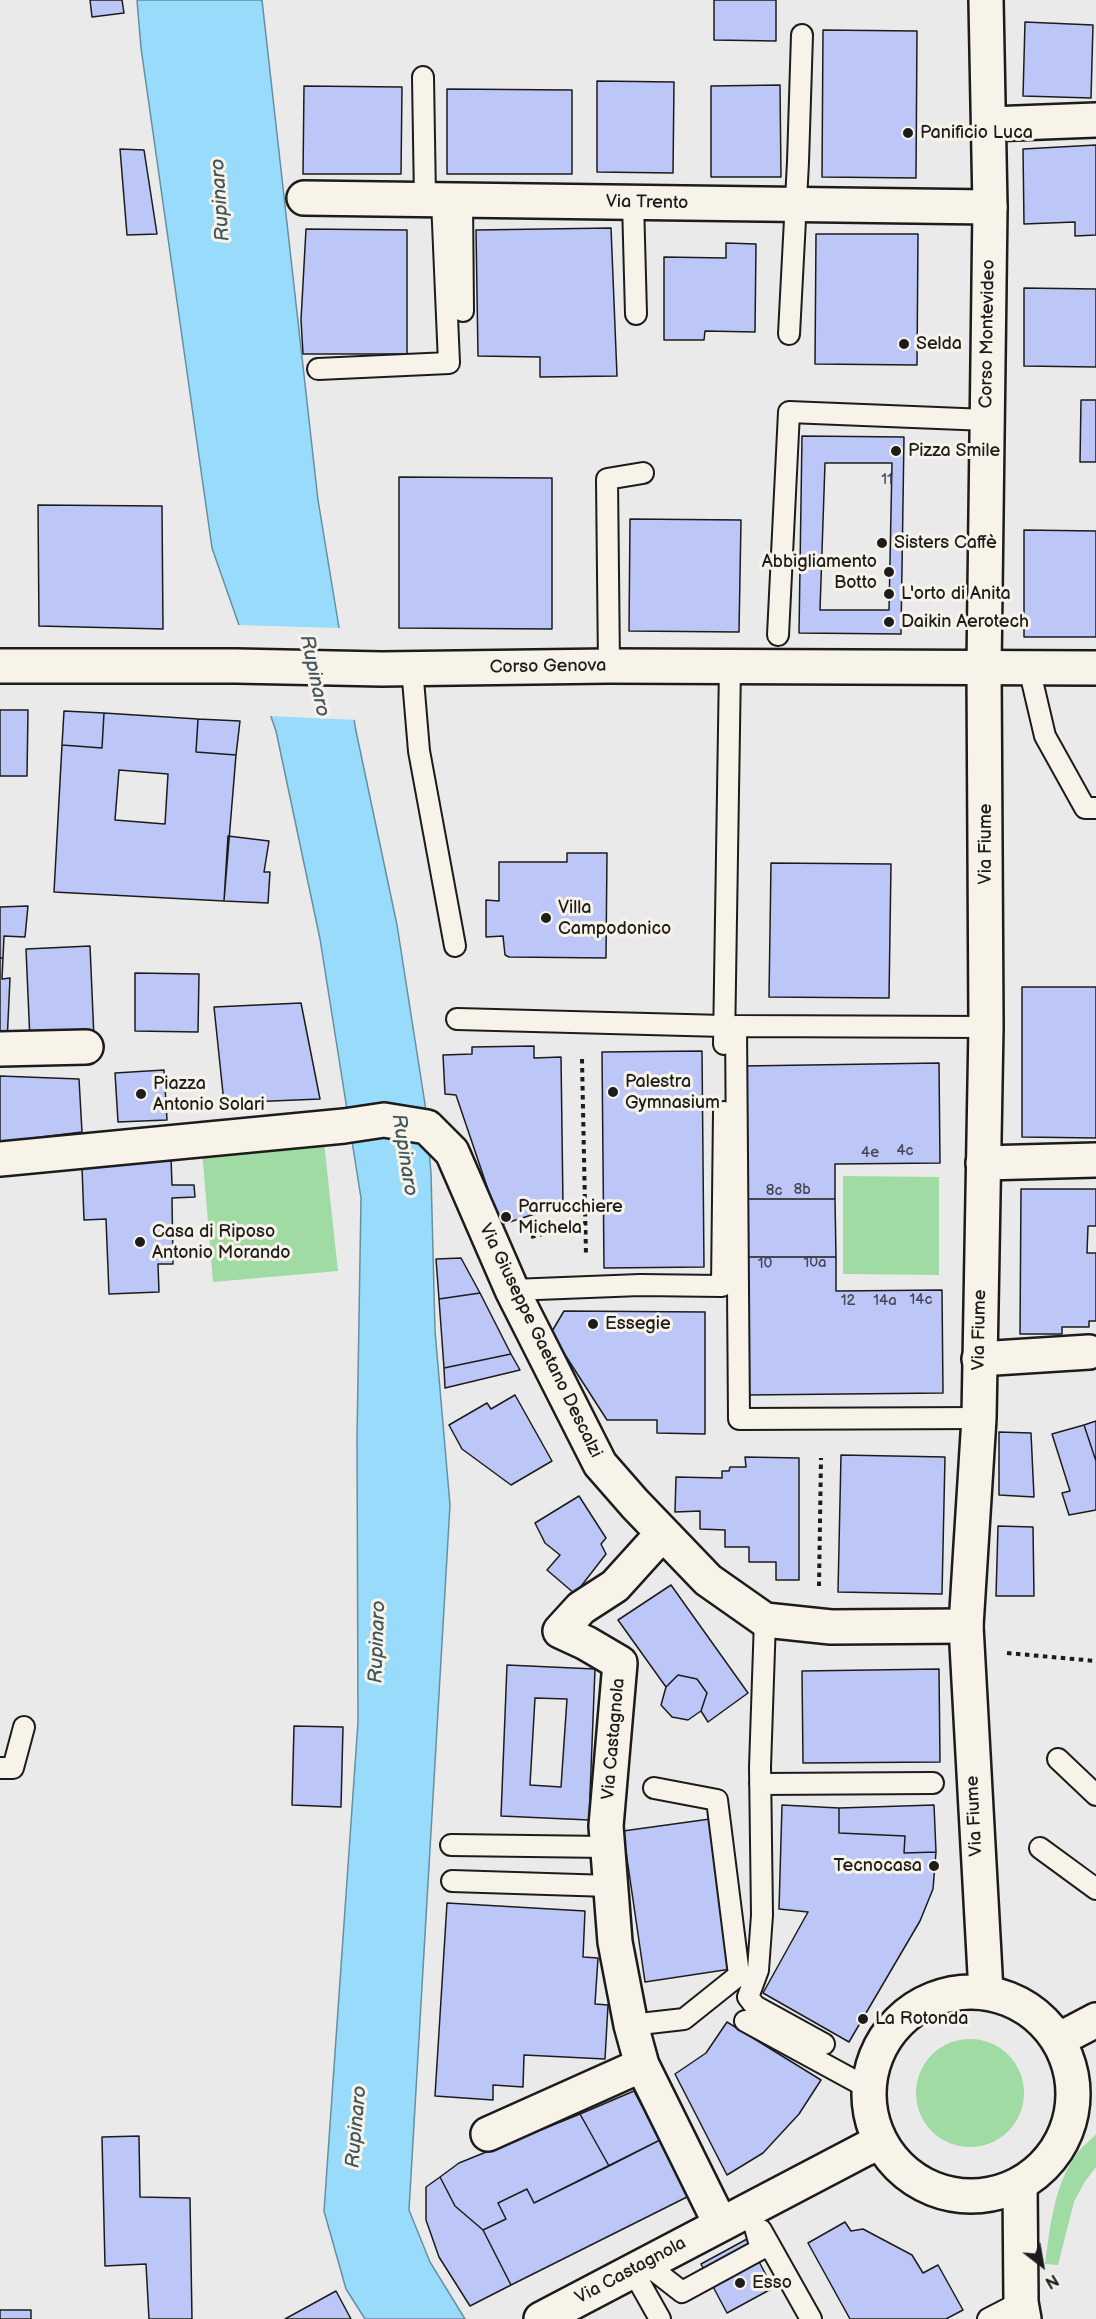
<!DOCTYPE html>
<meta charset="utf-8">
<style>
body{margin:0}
#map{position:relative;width:1096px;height:2319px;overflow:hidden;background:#ebeaeb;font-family:"Balsamiq Sans",sans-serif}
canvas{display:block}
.north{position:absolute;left:1012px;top:2235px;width:60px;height:60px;-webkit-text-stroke:4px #f7f3e8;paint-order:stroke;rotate:149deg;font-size:16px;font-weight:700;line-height:24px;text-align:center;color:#1c1c1c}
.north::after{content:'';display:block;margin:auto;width:21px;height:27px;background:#1c1c1c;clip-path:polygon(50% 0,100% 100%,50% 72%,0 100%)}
</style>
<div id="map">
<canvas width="1096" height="2319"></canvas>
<div class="north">N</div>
</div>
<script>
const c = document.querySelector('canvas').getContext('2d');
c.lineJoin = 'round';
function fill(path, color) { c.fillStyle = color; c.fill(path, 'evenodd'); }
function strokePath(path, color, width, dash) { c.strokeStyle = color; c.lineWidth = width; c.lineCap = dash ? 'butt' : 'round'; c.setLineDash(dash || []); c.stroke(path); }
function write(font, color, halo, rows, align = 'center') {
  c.font = font + ' "Balsamiq Sans",sans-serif'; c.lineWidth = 6; c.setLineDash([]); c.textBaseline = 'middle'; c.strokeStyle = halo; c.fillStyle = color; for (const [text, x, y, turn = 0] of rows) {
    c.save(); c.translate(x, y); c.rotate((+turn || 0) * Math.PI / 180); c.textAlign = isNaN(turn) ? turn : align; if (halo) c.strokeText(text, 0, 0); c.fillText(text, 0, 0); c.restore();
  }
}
fill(new Path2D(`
 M324,1142l14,129 -125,11 -11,-131z
 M843,1176l96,1v98l-96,-1z
 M916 2093a54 54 0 1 1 108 0a54 54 0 1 1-108 0Z
 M1096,2134v33l-12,16 -10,19 -16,63 -13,-1c5,-36 9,-79 31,-109 5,-8 14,-14 20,-21z`), '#9fdba2');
const water = new Path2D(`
 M137,0h125l56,500 38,231 41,194 28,179 6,69 4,158 15,174 -41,705 21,52 35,57h-100l-19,-30 -22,-78 34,-489 -1,-285 4,-239 -41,-259 -44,-208 -64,-183 -71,-500z`);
fill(water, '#98dbfa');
strokePath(water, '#668fa1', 1.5);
fill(new Path2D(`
 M236,625l106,3 16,92 -90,-4z`), '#ebeaeb');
const building = new Path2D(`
 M90,0h32l2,13 -32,4z
 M714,0h62v41l-62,-1z
 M1025,22l68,3 -2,73 -68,-2z
 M823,30l94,1 -1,147 -94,-1z
 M597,81l77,1 -1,91 -76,-1z
 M780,85l1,92h-70v-91z
 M304,86l98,1 -1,87h-98z
 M447,89l125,1v84h-125z
 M1096,145v90l-21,1v-14l-51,2 -1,-75z
 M120,149l24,1 13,84 -30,1z
 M611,228l6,148 -77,1v-20l-62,-1 -2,-126z
 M306,229l101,1v124h-104l-2,-34z
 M816,234h102l-1,131 -102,-1z
 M726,243l30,1 -1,88 -50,-1 -1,9h-40v-83l62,1z
 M1024,288l72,1v78l-72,-1z
 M1081,400h15v62h-16z
 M802,436l102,1 -3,197 -102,-1z
 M825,463h67l-3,147h-69z
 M399,477l153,1v151l-153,-1z
 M38,505l124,1 1,123 -124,-3z
 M630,519l111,1 -2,112 -110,-1z
 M1024,530l72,1v106h-72z
 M0,710h28l-1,66h-27z
 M64,711l40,2 -2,35 -40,-3z
 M104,713l94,6 -2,33 40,3 -12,146 -170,-9 8,-147 40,3zM119,770l49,4 -3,50 -50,-4z
 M198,719l42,2 -4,34 -40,-3z
 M228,836l41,5 -5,31h6l-2,31 -44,-2z
 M567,853h40l-1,105 -97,-1 -4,-2 -2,-19 -17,1v-37l13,1v-39h68z
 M771,863l120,1 -2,134 -120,-1z
 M28,906l-3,31 -21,-1 -1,22h-3v-51z
 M90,946l4,92 -64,3 -4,-92z
 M0,958h3l-1,21 8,-1 -3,65 -7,1z
 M135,973l64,1 -1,58 -63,-1z
 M1022,987h74v151l-74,-1z
 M301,1003l19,96 -96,4 -10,-96z
 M534,1046v12l27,-1 2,148 -63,20 -44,-130 -11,-1 -2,-39 29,-1v-7z
 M702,1051l2,216 -100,1 -2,-216z
 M939,1063l1,100 -105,1v35h-91l-1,-133z
 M164,1070l3,50 -49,2 -3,-49z
 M0,1076l79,3 3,53 -82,10z
 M171,1157l1,28h22l1,12 -23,1 1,66h-15l1,28 -50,2 -3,-75 -22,1 -2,-52 21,-1v-7z
 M1021,1189h75v37h-8l-1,27h9v68h-7v6h-27v7h-42z
 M744,1199h91l1,58h-91z
 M745,1257h91v34l106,-1 1,103 -196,2z
 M461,1258l19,35 -41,6 -3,-40z
 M480,1293l31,61 -67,14 -5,-69z
 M564,1311l141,1v122l-48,-1v-13h-50l-56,-87z
 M511,1354l9,16 -75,18 -1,-20z
 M515,1395l37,66 -41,24 -49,-36 -13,-24 38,-22 4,6z
 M1096,1421v40l-12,-36z
 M1084,1425l12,36v49l-27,5 -7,-22 8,-2 -18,-57z
 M999,1432l32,1 3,64 -35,-2z
 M841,1455l104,2 -3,137 -104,-2z
 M745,1457l54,1v122h-23v-18h-27v-15h-24v-17l-25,-1v-18l-25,1 1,-35 46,1v-7h7l1,-4h16z
 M579,1496l27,42 -5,6 5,10 -31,40 -28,-24 13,-15 -15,-12 -10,-20z
 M998,1526l35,1 1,69h-38z
 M671,1585l77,108 -40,29 -7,-11 6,-18 -10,-14 -19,-4 -12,12 -48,-67z
 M507,1665l88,4 -6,151 -88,-4z
 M939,1669l1,93 -137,1 -1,-92z
 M678,1675l19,4 10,14 -6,18 -13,9 -16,-3 -11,-12 5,-18z
 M535,1698l32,1 -6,88 -31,-2z
 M294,1726l49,1 -2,80 -49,-2z
 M782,1805l57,3v25l66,3 -1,17 32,-1 -3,37 -13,32 -71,121 -86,-49 45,-81 -29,-3z
 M934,1805l2,47 -32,1 1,-17 -66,-3v-25z
 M710,1819l21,150 -86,13 -22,-151z
 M447,1903l138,8 -2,46 15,1 -3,46 13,1 -3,54 -81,-4 -1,32 -30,-2v15l-58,-4z
 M727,2022l94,58 -22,34 -36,39 -36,22 -52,-101 31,-21z
 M634,2091l26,49 -51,26 -29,-52z
 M580,2114l29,52 -75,37 -7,-14 -29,14 8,16 -23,11 -28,-24 -15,-29 19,-14z
 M139,2136l1,61 50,1 2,121h-43l-3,-55 -41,2 -3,-129z
 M660,2140l29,56 -178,89 -28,-55 23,-11 -8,-16 29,-14 7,14z
 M440,2177l15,29 28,24 28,55 -41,21 -31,-49 -13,-37v-33z
 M845,2222l6,9 12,-2 49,26 11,18 15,-8 25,45 -17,9h-96l-42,-76z
 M747,2239l26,49 -46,25 -26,-49z
 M336,2291l15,28h-66z
 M0,2310h31v9h-31z`);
fill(building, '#bcc6f7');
strokePath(building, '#1c1c1c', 1.5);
const lane = new Path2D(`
 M423,77l2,122
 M462,200l1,111
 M633,202l3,112
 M789,334l9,-172 4,-127
 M318,369l131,-6 -7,-163
 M778,635l11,-223 198,8
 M609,666l-2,-187 36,-6
 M412,668l7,83 36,195
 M1029,668l16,68 40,72h11
 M457,1019l267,7
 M724,1044l6,-378
 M512,1290l128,-5 82,1 2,-174
 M979,1418l-240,1 -3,-393 250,1
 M765,1620l-5,147 2,148 -4,55 -10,27 7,9 69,38
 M1058,1759l38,36
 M0,1768h13l11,-41
 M760,1784l173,-1
 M451,1845l156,2
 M1040,1848l56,41
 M452,1881l158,5
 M745,2021l123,67
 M631,2025l53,-6 55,-44 -22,-175 -63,-12
 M761,2230l50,89
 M646,2264l36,28 79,-43 -11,-40
 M633,2271l27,48
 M988,2319l33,-17`);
const street = new Path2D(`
 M990,124l106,-4
 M304,198l686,9
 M0,1049l86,-2
 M0,1159l344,-33 40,-6 43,7 25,25 60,138 88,174 35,40 73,76 57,40 66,7 135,-1
 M983,1163l113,-3
 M979,1359l110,-7
 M663,1533l-48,53 -34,22 -21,23 26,12 34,20 -14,163 9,116 16,83 11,40 78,158
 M488,2134l154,-69`);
const secondary = new Path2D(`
 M0,666h236l146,3 227,-3 487,2
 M1020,2184l1,118 3,17`);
const primary = new Path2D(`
 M986,0l4,207 -6,460 2,360 -7,391 -13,208 20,366
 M869 2094a102 102 0 1 1 204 0a102 102 0 1 1-204 0Z
 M1058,2040l38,-20
 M541,2319l324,-170 15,-6`);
strokePath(lane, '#1c1c1c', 24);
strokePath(street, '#1c1c1c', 38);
strokePath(secondary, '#1c1c1c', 38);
strokePath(primary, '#1c1c1c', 38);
strokePath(new Path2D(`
 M582,1059l4,196
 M531,1237l55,-14
 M819,1586l2,-128
 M1007,1653l89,8`), '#1c1c1c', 4, [4.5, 4.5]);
strokePath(lane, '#f7f3e8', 20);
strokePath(street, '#f7f3e8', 33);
strokePath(secondary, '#f7f3e8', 33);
strokePath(primary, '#f7f3e8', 33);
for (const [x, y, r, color] of [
 [908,133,6,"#1c1c1c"],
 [904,344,6,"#1c1c1c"],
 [896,451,6,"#1c1c1c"],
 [882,543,6,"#1c1c1c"],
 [889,572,6,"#1c1c1c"],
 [889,594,6,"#1c1c1c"],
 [889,622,6,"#1c1c1c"],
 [546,918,6,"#1c1c1c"],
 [613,1092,6,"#1c1c1c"],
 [141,1094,6,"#1c1c1c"],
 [506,1217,6,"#1c1c1c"],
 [140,1242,6,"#1c1c1c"],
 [593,1324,6,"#1c1c1c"],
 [934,1866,6,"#1c1c1c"],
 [863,2019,6,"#1c1c1c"],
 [740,2283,6,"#1c1c1c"]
]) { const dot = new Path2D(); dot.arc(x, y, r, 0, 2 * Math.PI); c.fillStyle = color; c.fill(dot); strokePath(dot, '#f7f3e8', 2); }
write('15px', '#444653', null, [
 ["11",887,480],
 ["4c",905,1151],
 ["4e",870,1153],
 ["8b",802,1190],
 ["8c",774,1191],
 ["10a",815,1263],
 ["10",765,1264],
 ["14c",921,1300],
 ["12",848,1301],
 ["14a",885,1301]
]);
write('18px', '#1c1c1c', '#f7f3e8', [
 ["Panificio Luca",920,133],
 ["Selda",916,344],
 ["Pizza Smile",908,451],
 ["Sisters Caffè",894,543],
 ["Abbigliamento",877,562,"right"],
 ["Botto",877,583,"right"],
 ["L'orto di Anita",901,594],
 ["Daikin Aerotech",901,622],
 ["Villa",558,908],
 ["Campodonico",558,929],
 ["Palestra",625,1082],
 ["Gymnasium",625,1103],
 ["Piazza",153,1084],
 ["Antonio Solari",153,1105],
 ["Parrucchiere",518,1207],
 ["Michela",518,1228],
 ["Casa di Riposo",152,1232],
 ["Antonio Morando",152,1253],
 ["Essegie",605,1324],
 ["Tecnocasa",922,1866,"right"],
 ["La Rotonda",875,2019],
 ["Esso",752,2283]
], 'left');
write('18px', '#1c1c1c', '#f7f3e8', [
 ["Via Trento",647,203,1],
 ["Corso Montevideo",988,334,-89],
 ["Corso Genova",548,667,-1],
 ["Via Fiume",986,844,-90],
 ["Via Fiume",980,1330,-89],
 ["Via Giuseppe Gaetano Descalzi",540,1341,64],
 ["Via Castagnola",614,1739,-85],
 ["Via Fiume",975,1816,-93],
 ["Via Castagnola",631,2271,-28]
]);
write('italic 20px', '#41555f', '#f7f3e8', [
 ["Rupinaro",221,200,-94],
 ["Rupinaro",314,676,78],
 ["Rupinaro",404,1155,81],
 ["Rupinaro",378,1642,-88],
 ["Rupinaro",357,2127,-85]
]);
</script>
